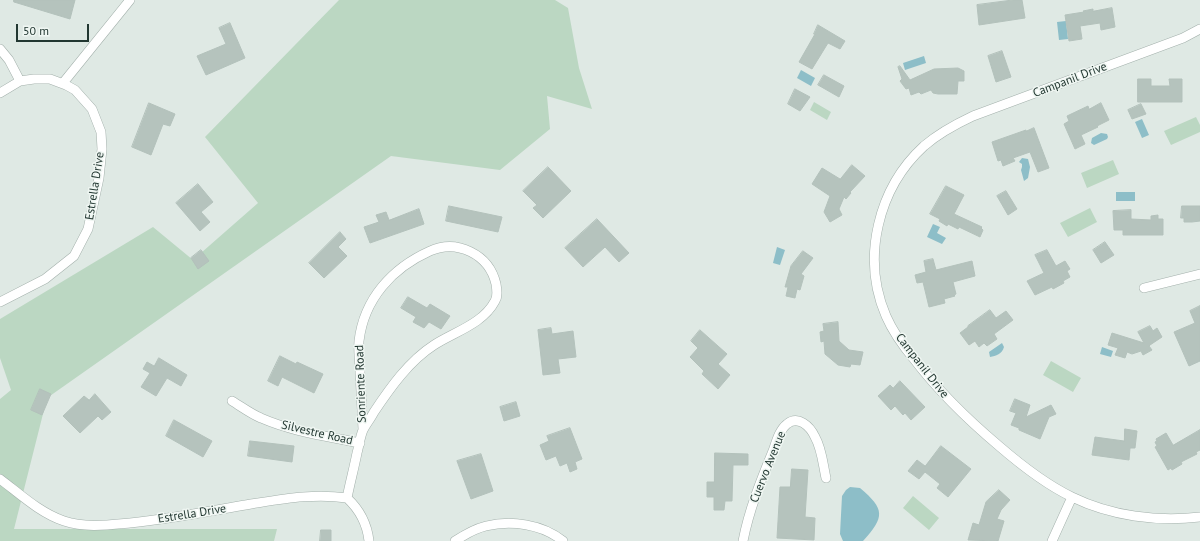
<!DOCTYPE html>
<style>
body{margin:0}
#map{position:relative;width:1200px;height:541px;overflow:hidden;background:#dfe9e4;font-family:"PT Sans",sans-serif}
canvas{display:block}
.scale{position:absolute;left:16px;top:24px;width:73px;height:18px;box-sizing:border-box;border:2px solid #223731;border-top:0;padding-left:5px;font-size:12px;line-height:14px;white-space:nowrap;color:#223731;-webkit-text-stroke:3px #eff6f2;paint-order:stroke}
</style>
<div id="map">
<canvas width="1200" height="541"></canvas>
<div class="scale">50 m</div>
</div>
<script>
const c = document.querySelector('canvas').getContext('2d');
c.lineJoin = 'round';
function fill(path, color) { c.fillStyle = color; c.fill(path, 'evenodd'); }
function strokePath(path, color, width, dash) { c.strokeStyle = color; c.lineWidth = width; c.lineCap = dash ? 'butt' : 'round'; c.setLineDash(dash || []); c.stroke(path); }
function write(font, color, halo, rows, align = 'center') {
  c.font = font + ' "PT Sans",sans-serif'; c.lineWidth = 3; c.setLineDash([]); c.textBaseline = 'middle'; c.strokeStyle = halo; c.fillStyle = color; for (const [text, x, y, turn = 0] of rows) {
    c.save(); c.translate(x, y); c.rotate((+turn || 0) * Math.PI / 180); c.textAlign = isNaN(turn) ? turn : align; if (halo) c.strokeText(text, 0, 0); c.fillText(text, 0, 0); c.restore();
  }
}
fill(new Path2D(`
 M339,0h216l13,8 11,60 13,41 -45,-13 3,33 -50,41 -109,-14 -344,242 -33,131h263l-3,12h-274v-142l11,-9 -11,-32v-39l153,-92 40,33 65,-57 -53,-66z
 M814,102l17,10 -4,8 -17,-10z
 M1196,117l4,8v7l-29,13 -7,-14z
 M1113,160l6,14 -32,14 -6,-15z
 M1090,208l7,14 -29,15 -8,-14z
 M1051,361l30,17 -8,14 -30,-17z
 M913,496l26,22 -10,12 -26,-22z`), '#bbd7c2');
fill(new Path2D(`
 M1066,21l2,18 -9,1 -2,-18z
 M924,56l2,7 -21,7 -2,-7z
 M801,70l14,8 -4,8 -14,-8z
 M1142,119l7,16 -7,3 -7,-16z
 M1101,133l6,1 1,3 -1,2 -13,6 -3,-2 1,-5z
 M1022,158l6,1 2,8 -2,11 -4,3 -3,-11 1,-3v-3l-3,-2z
 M1116,192h19v9h-19z
 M933,224l7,3 -3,6 9,5 -4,6 -15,-7z
 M777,247l8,3 -5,15 -7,-2z
 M1002,343l2,4c-2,7 -8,9 -14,10l-1,-5z
 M1102,347l11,4 -2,6 -11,-3z
 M850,487l10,1c25,21 25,29 3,53h-20l-3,-7 2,-38 4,-6z`), '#8dbec8');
const building = new Path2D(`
 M14,0h61l-5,19 -56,-17z
 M1013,0h9l3,18 -46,7 -2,-20z
 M1112,8l3,19 -14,3 -1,-7 -20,3 2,13 -13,2 -4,-26 19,-3 -1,-1 10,-2v2z
 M230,23l15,35 -39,17 -9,-19 29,-12 -7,-16z
 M818,25l27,16 -5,8 -12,-6 -16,26 -13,-7 16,-28h-1z
 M1002,51l9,26 -15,5 -8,-26z
 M900,66l10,14 24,-11 24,-1 6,3v10h-6l-1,13h-19l-5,-1 -2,-3 -10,4 -2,-2 -8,3 -2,-7 -3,1 -6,-8 2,-2 -4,-12z
 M824,75l20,11 -5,11 -21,-12z
 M1138,79h13v7h19l-1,-7h13v23h-44z
 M795,89l15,8 -10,14 -12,-7z
 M149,103l26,11 -5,12 -7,-2 -12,31 -19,-8z
 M1101,103l8,17 -12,6 1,1 -17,8 4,9 -10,5 -11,-25 5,-3 -2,-5 21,-10 1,3z
 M1141,104l5,10 -14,5 -4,-9z
 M1034,128l15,40 -11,4 -8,-20 -17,6 2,3 -12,5 -2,-6 -3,1 -6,-19 34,-12v1z
 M852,165l13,11 -15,16 1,1 -5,6 -2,-2 -5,12 3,6 -12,7 -6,-10 6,-16 -18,-12 10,-16 18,11z
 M548,167l23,24 -28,27 -10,-10 4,-3 -14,-14z
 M198,184l15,18 -12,10 9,10 -10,9 -24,-28z
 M946,186l18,9 -10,19 28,13 -1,1 2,2 -3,7 -21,-10 -1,2 -10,-5 -1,2 -8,-5 1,-2 -10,-5z
 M1006,191l11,18 -9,6 -11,-19z
 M449,206l53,11 -4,15 -52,-11z
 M1182,206h18v15l-8,1h-8v-4h-3z
 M419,209l5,15 -54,19 -6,-16 15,-5 -3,-7 10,-3 3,8z
 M1131,210v9l20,1v-4l7,-1v4h5v16h-40v-5h-9l-1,-19z
 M597,219l32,34 -10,9 -14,-15 -22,20 -18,-19z
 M340,232l6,7 -8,8 9,9 -23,22 -15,-15z
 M1105,242l9,13 -13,8 -8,-13z
 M201,250l8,11 -11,8 -7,-11z
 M1047,250l9,16 9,-5 5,8 -3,2 3,6 -7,4 1,2 -11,6 -1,-2 -17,8 -8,-14 17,-8 -9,-18z
 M803,251l10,7 -12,16 3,2 -4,14 -3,-1 -2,9 -9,-2 2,-9h-3l6,-21z
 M933,259l3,11 36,-9 3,15 -22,6 3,12 -2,1 1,1 -11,3 1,4 -16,4 -6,-25 -6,1 -2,-8 11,-3 -2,-11z
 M408,297l19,11 3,-4 20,12 -9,13 -12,-7 -5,6 -11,-6 3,-5 -15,-9z
 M1200,306v55l-11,5 -15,-34 21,-9 -5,-12z
 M990,310l6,8 10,-7 7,9 -19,14 3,5 -10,7 -3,-3 -5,4 -4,-6 -6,4 -9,-12 8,-6v-1z
 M838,322l1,19 10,9 14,2 -3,13 -9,-1 -1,3 -12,-2 -13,-11 -1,-13 -3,1 -1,-10 4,-1 -1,-7z
 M1150,326l3,5 4,-3 5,9 -12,8 -1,1 3,4 -9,5 -2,-4 -9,3 -5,-2 -2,6 -10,-3 3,-7 -10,-3 4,-12 32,10 -6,-11z
 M551,328l1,6 21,-3 3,26 -18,2 2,14 -17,2 -5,-45z
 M700,330l27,24 -9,10 12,11 -12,14 -16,-15 2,-3 -14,-14 8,-9 -7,-7z
 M280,356l16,8 1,-2 26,12 -9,19 -32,-16 -4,9 -10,-5z
 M159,358l28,17 -6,11 -14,-8 -11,18 -15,-9 9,-14 -7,-4 4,-7 7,4z
 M900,381l25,26 -14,13 -6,-7 -2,2 -8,-9 -4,4 -13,-14 12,-11 3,3z
 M40,389l11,5 -9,21 -11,-5z
 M95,394l16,18 -9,8 -4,-4 -18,17 -17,-17 21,-20 5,4z
 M1015,399l15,6 -4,12 25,-12 5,9 -7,3 -9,22 -21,-9v-2l-8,-3 5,-12 -6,-2z
 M516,402l4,14 -16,5 -4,-14z
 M174,420l38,21 -9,16 -37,-21z
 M570,428l12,31 -7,3 2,7 -7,3 -3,-9 -7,3 -4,-10 -10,4 -6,-15 9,-4 -2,-5z
 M1125,429l12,2 -2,17h-5l-1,12 -37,-5 3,-18 29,4z
 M1200,430v20l-4,2 1,2 -16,8 1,2 -10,6 -1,-2 -3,2 -13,-23 2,-1 -2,-4 2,-1 -1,-2 10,-6 7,12z
 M250,441l44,5 -2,16 -44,-6z
 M941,446l30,23 -23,28 -11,-9 3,-4 -15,-12 -6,7 -11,-8 9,-11 8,6z
 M715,453l33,1v11h-15l-1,36h-7l-1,9h-10v-13h-7v-15h7z
 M481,454l12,37 -22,8 -14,-38z
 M792,469l16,1 -3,47 10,1 -1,22 -37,-2 3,-51h10z
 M999,490l11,10 -9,10 -4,9 7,2 -6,20 -30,-1 5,-17 6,2 7,-23z
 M321,530h10v11h-11z`);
fill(building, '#b5c3bd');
strokePath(building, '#b3c1bb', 1);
const minor = new Path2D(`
 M1200,29l-17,9 -210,78c-17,8 -34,17 -49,30 -46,42 -63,112 -38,170 7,16 17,30 28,43 25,33 53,60 85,87 22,19 46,38 73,51 39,19 85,25 128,20
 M0,49l9,11 11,21
 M63,83l67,-83
 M0,93l20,-12 14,-2h16l16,6 9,5 17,19 9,23 1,17 -3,29 -11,51 -14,27 -29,23 -45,23
 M1144,288l56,-14
 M232,401c10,6 19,13 29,17 32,14 65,18 99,25
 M0,479c20,15 40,34 64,42 21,7 44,4 66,2 40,-4 81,-12 121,-19 32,-5 63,-11 96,-6 13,12 20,25 22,43
 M347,498c3,-15 7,-30 10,-45 2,-7 3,-16 6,-23 3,-6 8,-12 11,-18 16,-24 35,-51 60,-67 20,-13 49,-21 61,-44 3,-5 2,-11 1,-17 -7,-30 -39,-45 -66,-33 -38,17 -66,48 -71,90 -1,10 1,21 1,31 1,19 2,38 3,57
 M455,541c9,-6 19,-12 31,-15 25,-6 56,-2 77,15
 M743,541c6,-31 18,-61 30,-90 3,-8 6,-21 14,-27 11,-9 23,2 28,13 7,12 8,28 11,41
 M1052,541l20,-44`);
strokePath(minor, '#a3b0ab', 10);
strokePath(minor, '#fff', 9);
write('12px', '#223731', '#eff6f2', [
 ["Campanil Drive",1070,80,-21],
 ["Estrella Drive",95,186,-81],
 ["Campanil Drive",922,366,52],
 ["Sonriente Road",361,384,-92],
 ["Silvestre Road",317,433,13],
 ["Cuervo Avenue",768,467,-68],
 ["Estrella Drive",192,514,-9]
]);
</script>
